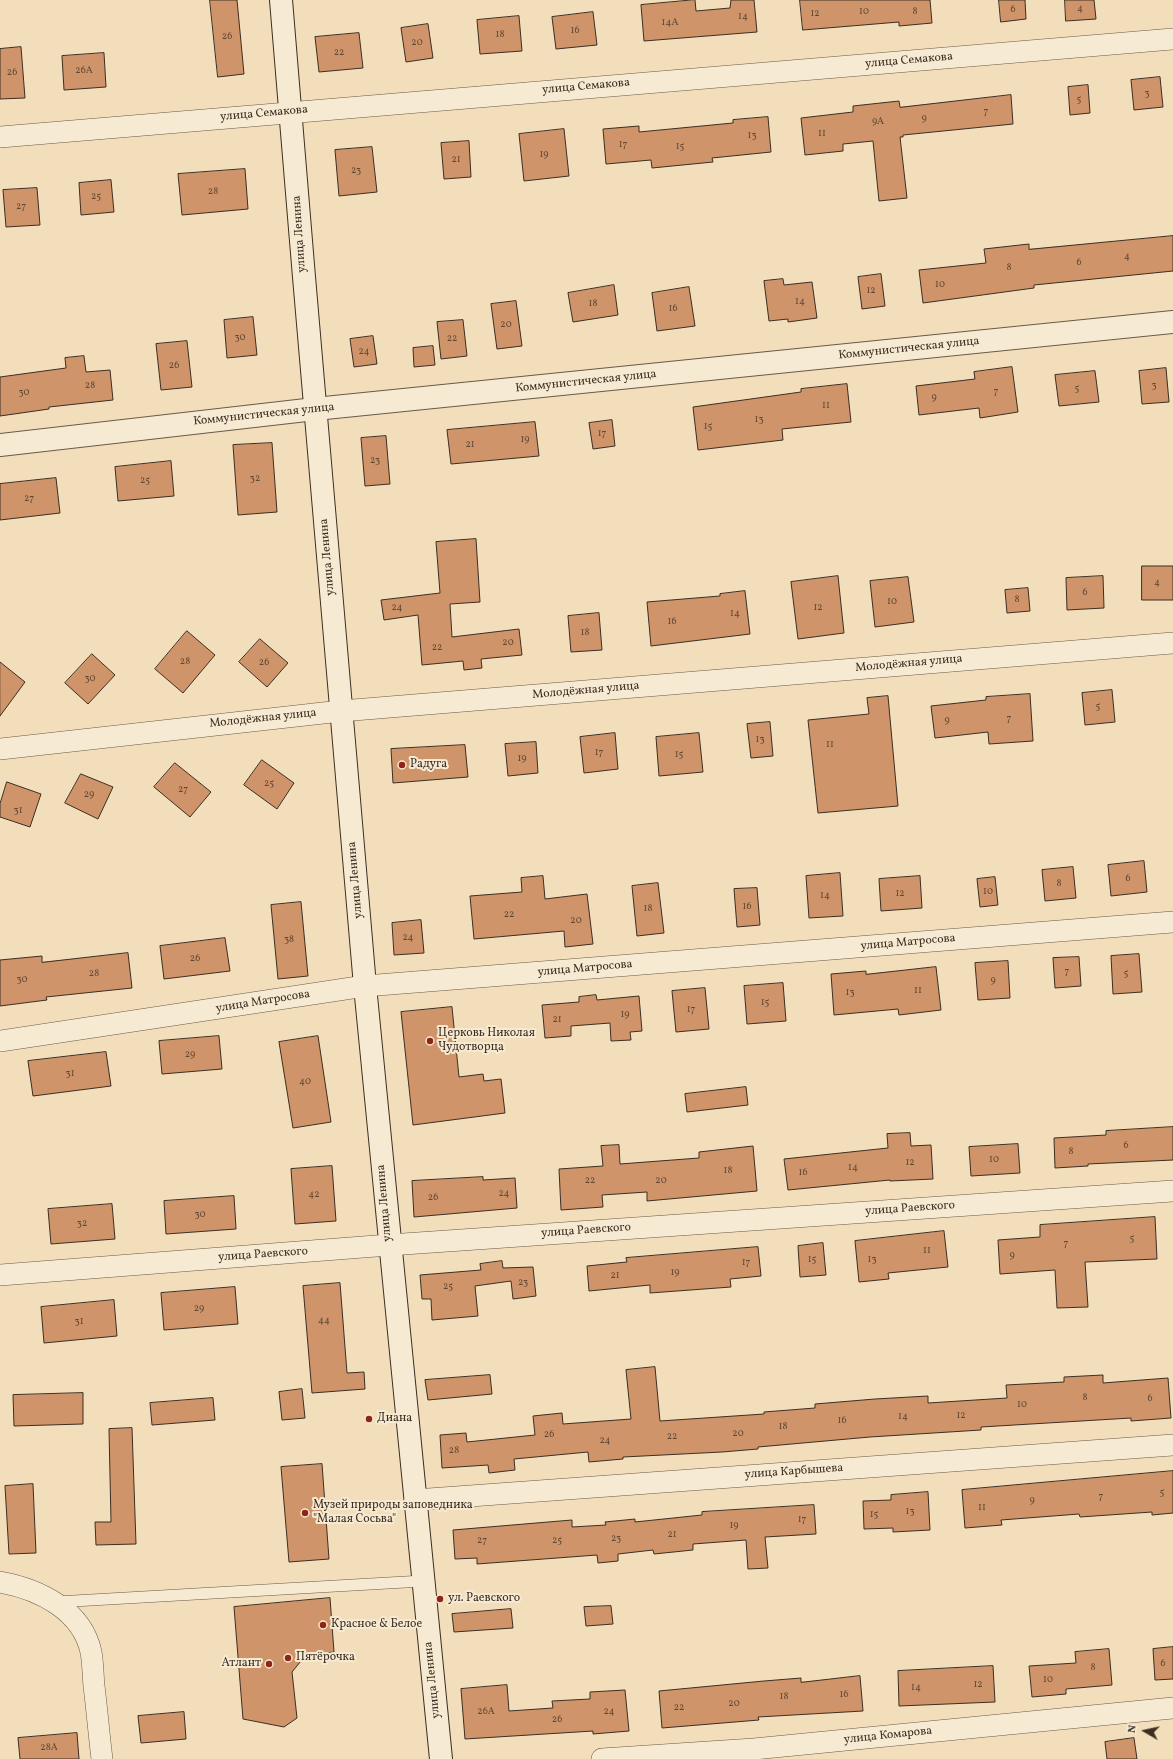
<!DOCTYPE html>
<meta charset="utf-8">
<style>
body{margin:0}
#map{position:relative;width:1173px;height:1759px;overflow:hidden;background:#f2deba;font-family:Vollkorn,serif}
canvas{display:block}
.north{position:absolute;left:1125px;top:1711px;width:40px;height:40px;-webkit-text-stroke:3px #f7ead2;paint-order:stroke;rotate:279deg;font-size:11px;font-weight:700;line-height:16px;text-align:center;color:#3c2e23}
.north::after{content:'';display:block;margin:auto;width:14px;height:18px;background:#3c2e23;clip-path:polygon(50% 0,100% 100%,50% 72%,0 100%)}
</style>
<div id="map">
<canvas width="1173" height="1759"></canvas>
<div class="north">N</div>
</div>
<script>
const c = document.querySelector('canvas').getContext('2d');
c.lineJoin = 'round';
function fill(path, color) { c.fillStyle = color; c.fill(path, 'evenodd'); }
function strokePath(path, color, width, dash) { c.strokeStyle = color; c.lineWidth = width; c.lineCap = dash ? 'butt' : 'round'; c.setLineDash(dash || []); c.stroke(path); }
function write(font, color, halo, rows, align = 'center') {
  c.font = font + ' Vollkorn,serif'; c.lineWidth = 4; c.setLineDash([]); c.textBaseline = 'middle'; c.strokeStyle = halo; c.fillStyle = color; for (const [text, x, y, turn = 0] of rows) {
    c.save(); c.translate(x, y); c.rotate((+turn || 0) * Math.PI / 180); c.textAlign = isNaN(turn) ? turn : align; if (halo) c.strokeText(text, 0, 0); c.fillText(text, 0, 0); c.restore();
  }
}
const building = new Path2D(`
 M210,0h27l7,74 -26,3z
 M695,0l1,11 34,-3 1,-8h23l3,32 -113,9 -3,-36z
 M800,0h130l2,23 -33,3v-4l-96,8z
 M999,0h26l1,19 -25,3z
 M1065,0h29l2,19 -30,2z
 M593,12l4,33 -41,4 -4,-32z
 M519,16l3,35 -42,3 -3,-34z
 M428,24l5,34 -27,4 -5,-34z
 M359,33l4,35 -44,4 -4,-35z
 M21,47l4,51 -25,1v-50z
 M104,53l2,34 -42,3 -2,-34z
 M1160,77l3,30 -29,3 -3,-30z
 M1088,85l2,28 -20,2 -2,-28z
 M1011,95l2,29 -110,11v2h-3l7,61 -28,3 -6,-60 -30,3v7l-38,4 -4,-37 52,-6v-6l46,-5 1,6z
 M768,117l3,35 -59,6 1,4 -61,6 -1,-8 -45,4 -3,-35 36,-3v6l94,-9v-3z
 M564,129l5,47 -45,5 -5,-47z
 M469,141l2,36 -27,2 -3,-36z
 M372,147l5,45 -38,4 -4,-46z
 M245,169l3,40 -66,6 -4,-41z
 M111,180l3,32 -33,3 -2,-32z
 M37,188l3,37 -34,2 -3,-37z
 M1173,236v35l-139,14v3l-111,15 -4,-33 67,-7 -2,-14 45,-5v5z
 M881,274l4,32 -23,3 -4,-32z
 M783,279l1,6 28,-3 5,36 -29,4v-3l-19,2 -5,-40z
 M614,285l4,30 -45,7 -5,-29z
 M689,287l6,39 -38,5 -5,-38z
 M516,301l6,45 -25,3 -6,-45z
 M253,317l4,38 -30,3 -3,-38z
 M463,320l4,36 -26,3 -4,-37z
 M373,336l4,28 -23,3 -4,-28z
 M187,341l5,46 -31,3 -5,-46z
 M433,346l2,19 -21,2 -1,-19z
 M84,356l2,16 24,-2 3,30 -64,7v2l-49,7v-39l66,-9 -1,-10z
 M1012,367l6,45 -38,6 -1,-10 -60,7 -3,-29 59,-7 -1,-7z
 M1166,368l3,34 -27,2 -3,-33z
 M1095,371l4,31 -40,4 -4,-31z
 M847,384l4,38 -69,7 1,11 -85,10 -5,-43 108,-15v-3z
 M612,420l3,26 -22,3 -4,-26z
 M535,422l4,34 -88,8 -4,-34z
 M386,436l4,48 -25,2 -4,-48z
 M272,443l5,69 -39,3 -5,-70z
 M171,461l3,35 -56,5 -3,-34z
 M56,478l4,35 -60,7v-36z
 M476,539l4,63 -30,2 2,33 67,-8 3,26 -41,4 1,9 -18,2 -1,-9 -41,4 -4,-50 -34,5 -3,-20 59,-7 -4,-51z
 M1142,566h31v34h-31z
 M838,576l6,57 -46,6 -7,-57z
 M1103,576l1,32 -37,2 -1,-32z
 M908,577l6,45 -39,5 -5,-46z
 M1028,588l2,23 -23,2 -2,-23z
 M745,591l5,43 -99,12 -4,-44 73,-6v-2z
 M599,613l3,37 -31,2 -3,-36z
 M187,631l28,24 -32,38 -28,-24z
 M260,639l28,24 -21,24 -28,-25z
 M92,654l23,21 -27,29 -23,-21z
 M0,662l25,20 -25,34z
 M1112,690l3,32 -30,3 -3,-32z
 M1030,694l3,47 -44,3 -1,-12 -53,6 -4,-32 55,-6v-3z
 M888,696l10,110 -80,7 -10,-93 61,-6 -2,-16z
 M770,722l3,34 -22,2 -4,-34z
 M615,733l3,36 -34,4 -4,-36z
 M699,733l4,39 -44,4 -3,-39z
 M536,742l2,31 -30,3 -3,-32z
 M465,745l3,32 -75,6 -2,-34z
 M262,760l32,23 -17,26 -33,-24z
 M175,763l36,29 -21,25 -36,-30z
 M81,774l32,13 -15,32 -33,-16z
 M7,782l34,12 -11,33 -30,-10v-13z
 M1144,861l3,31 -36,4 -3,-31z
 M1073,867l3,31 -31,3 -3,-31z
 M840,873l3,43 -34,2 -3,-42z
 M543,876l2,23 42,-5 6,50 -28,3 -1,-16 -90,8 -4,-43 52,-4 -1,-14z
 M920,876l2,32 -41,3 -2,-32z
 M995,877l3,28 -18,2 -3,-28z
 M658,883l6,50 -27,3 -5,-50z
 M757,888l3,37 -23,2 -3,-38z
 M301,902l7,74 -30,3 -7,-74z
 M421,920l3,33 -30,2 -2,-32z
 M225,938l5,33 -66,8 -4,-33z
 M128,953l4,35 -86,9 1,3 -47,6v-46l42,-4v6z
 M1139,954l3,38 -29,2 -2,-38z
 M1079,957l2,29 -26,2 -2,-30z
 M1008,961l2,37 -32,2 -3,-37z
 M936,967l5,43 -42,5 -1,-6 -64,6 -3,-41 35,-3v3z
 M783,983l3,38 -39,3 -3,-38z
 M705,988l4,41 -33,3 -4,-41z
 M596,995l1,5 42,-4 3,35 -12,1 1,8 -20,1 -1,-18 -39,3v10l-26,2 -3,-33 37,-3v-5z
 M452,1007l7,70 24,-3 1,7 17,-2 4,34 -92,12 -12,-113z
 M219,1036l3,33 -60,5 -3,-33z
 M318,1036l13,86 -38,6 -14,-86z
 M106,1052l5,34 -78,10 -5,-35z
 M746,1087l2,18 -61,7 -2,-18z
 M1173,1127v33l-85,4v2l-33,2 -1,-30 52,-3v-4z
 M910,1133l1,13 20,-1 2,34 -43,2v-1l-102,10 -4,-31 104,-11 -1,-14z
 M1018,1144l2,29 -49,3 -2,-29z
 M619,1145l1,19 79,-6v-6l54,-6 4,45 -110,10v-9l-45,3 1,12 -42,3 -2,-41 44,-3 -2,-20z
 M332,1166l4,55 -41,3 -4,-55z
 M483,1177v3l32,-2 2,30 -103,9 -2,-36z
 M234,1196l2,33 -70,5 -2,-33z
 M112,1204l3,35 -64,5 -3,-35z
 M1155,1217l2,42 -72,3 3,45 -31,1 -2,-38 -55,4 -2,-34 42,-3v-12z
 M944,1231l4,36 -60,6 1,6 -30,3 -4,-41z
 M823,1243l3,32 -26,2 -2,-31z
 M758,1247l3,29 -31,3 1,8 -81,6v-8l-61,6 -2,-25 40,-4 -1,-4z
 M502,1261l1,7 30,-1 3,29 -23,3 -2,-18 -36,5 3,30 -46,4 -1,-21h-9l-2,-24 61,-5 -1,-6z
 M340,1283l7,90 17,-1 1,17 -53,4 -9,-107z
 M235,1287l3,37 -74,6 -3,-37z
 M114,1300l3,36 -73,7 -3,-36z
 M655,1367l5,54 104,-7v-2l51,-4v-4l60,-5 53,-3v7l79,-5 -1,-13 58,-3v-5l39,-2v8l65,-5 3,40 -40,3v-3l-150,9v3l-111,7 -112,10v2l-36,3 -99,5v2l-34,3 -1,-10 -74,7 1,11 -26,3 -1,-8 -46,3 -2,-33 26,-2 1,9 68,-7 -2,-19 29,-3 1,11 68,-5 -5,-49z
 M490,1375l2,19 -64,6 -3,-20z
 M302,1389l3,29 -23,2 -3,-28z
 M83,1393v31l-69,2 -1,-31z
 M213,1398l2,22 -63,5 -2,-22z
 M132,1428l4,116 -40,1 -1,-23h16l-2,-93z
 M322,1464l7,95 -40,3 -8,-95z
 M1173,1471v42l-21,2v-3l-72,5 -1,-3 -78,6 1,5 -37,3 -3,-38z
 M33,1484l3,69 -27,1 -4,-68z
 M928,1492l2,38 -37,2v-4l-29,1 -1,-28 28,-1v-5z
 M814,1505l2,29 -51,3 3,31 -20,1 -2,-29 -53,4v6l-39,4 -1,-4 -35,4v7l-20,2 -1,-8 -120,9v-6l-22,1 -2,-29 119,-10v7l34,-2 -1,-3 30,-3v3l67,-7v-3z
 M330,1598l4,54 -29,4 -13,16 5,46 -13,9 -41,-8 -9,-112z
 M611,1606l2,18 -27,2 -2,-19z
 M511,1609l2,19 -59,4 -2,-18z
 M1173,1647v32l-18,1 -2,-31z
 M1109,1649l3,36 -46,4v5l-34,3 -3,-31 47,-3 -1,-11z
 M993,1666l2,36 -96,4 -1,-35z
 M860,1676l3,35 -105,6 1,3 -97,8 -3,-37 105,-10 37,-3v4z
 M507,1685l2,26 44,-3 -1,-7 38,-2v-7l35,-2 4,41 -36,3v-3l-128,8 -4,-50z
 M184,1712l2,27 -45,4 -3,-27z
 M77,1733l2,26h-59l-2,-21z
 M1134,1738l3,21h-30l-2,-17z`);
fill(building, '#cf9469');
strokePath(building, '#3c2e23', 1);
const service = new Path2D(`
 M56,1602l367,-21`);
const minor = new Path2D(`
 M0,137l1173,-98
 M0,749l341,-38 832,-68
 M0,1041l365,-55 808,-64
 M0,1275l389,-30 784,-54
 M415,1500l758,-55
 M0,1582c39,7 82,28 91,70 2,11 2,23 3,34 3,24 5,49 8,73
 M602,1759l152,-10 419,-41`);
const tertiary = new Path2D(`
 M0,445l315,-36 858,-87`);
const secondary = new Path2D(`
 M281,0l23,277 61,709 76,773`);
strokePath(service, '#6a5a49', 12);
strokePath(minor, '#6a5a49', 22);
strokePath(tertiary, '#6a5a49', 24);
strokePath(secondary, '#3c2e23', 24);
strokePath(service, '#f7ead2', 11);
strokePath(minor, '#f7ead2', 21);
strokePath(tertiary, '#f7ead2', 22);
strokePath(secondary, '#f7ead2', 22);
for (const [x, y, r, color] of [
 [402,765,4,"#8f2418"],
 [430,1041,4,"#8f2418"],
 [369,1419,4,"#8f2418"],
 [305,1513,4,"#8f2418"],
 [440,1599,4,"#8f2418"],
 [323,1625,4,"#8f2418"],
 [288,1658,4,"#8f2418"],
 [269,1664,4,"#8f2418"]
]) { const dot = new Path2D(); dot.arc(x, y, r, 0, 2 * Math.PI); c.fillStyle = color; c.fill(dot); strokePath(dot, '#f7ead2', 1.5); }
write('10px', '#614834', null, [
 ["4",1080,9],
 ["6",1013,10],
 ["10",864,12],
 ["8",915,12],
 ["12",815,14],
 ["14",743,17],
 ["14А",670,23],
 ["16",575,31],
 ["18",500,35],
 ["26",227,37],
 ["20",417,43],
 ["22",339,53],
 ["26А",84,71],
 ["26",12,73],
 ["3",1147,94],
 ["5",1079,100],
 ["7",986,112],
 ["9",924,119],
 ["9А",878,122],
 ["11",822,134],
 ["13",752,136],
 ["17",623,145],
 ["15",680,147],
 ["19",544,155],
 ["21",456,160],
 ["23",356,171],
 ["28",213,192],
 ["25",96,197],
 ["27",21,207],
 ["4",1127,257],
 ["6",1079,263],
 ["8",1009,268],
 ["10",940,285],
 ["12",871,291],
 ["14",800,302],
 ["18",593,304],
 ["16",673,309],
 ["20",506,325],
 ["30",240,338],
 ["22",452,339],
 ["24",364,352],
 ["26",174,366],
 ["28",90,386],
 ["3",1154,386],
 ["5",1077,389],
 ["7",996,392],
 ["30",24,393],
 ["9",934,398],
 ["11",826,406],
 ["13",759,420],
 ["15",708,427],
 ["17",602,434],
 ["19",525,440],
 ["21",470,445],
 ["23",375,461],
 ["32",255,479],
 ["25",145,481],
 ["27",29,499],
 ["4",1157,583],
 ["6",1085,593],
 ["8",1017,600],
 ["10",892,602],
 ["24",397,608],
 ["12",818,608],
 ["14",735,614],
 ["16",672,622],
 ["18",585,633],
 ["20",508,643],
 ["22",437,648],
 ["28",185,662],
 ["26",264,663],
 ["30",90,679],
 ["5",1098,707],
 ["7",1009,719],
 ["9",947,721],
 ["13",760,740],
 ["11",830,745],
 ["17",599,753],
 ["15",679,755],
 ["19",522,759],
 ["25",269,784],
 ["27",183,790],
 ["29",89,795],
 ["31",18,811],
 ["6",1128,879],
 ["8",1059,884],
 ["10",988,892],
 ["12",900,894],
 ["14",825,896],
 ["16",747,907],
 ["18",648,909],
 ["22",509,915],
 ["20",576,921],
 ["24",408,938],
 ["38",289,940],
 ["26",195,959],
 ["7",1067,972],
 ["28",94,974],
 ["5",1126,974],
 ["30",22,980],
 ["9",993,981],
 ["11",918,991],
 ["13",850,993],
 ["15",765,1003],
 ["17",691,1010],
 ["19",625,1015],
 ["21",557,1020],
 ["29",190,1055],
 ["31",70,1074],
 ["40",305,1082],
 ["6",1126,1146],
 ["8",1071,1152],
 ["10",994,1160],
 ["12",910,1163],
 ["14",853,1168],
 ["18",728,1171],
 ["16",803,1173],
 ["22",590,1181],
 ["20",661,1181],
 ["24",504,1194],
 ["42",314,1195],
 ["26",433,1198],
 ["30",200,1215],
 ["32",82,1224],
 ["5",1132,1239],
 ["7",1066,1244],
 ["11",927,1251],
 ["9",1012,1256],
 ["15",812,1260],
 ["13",872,1260],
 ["17",746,1263],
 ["19",675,1273],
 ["21",615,1276],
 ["23",523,1283],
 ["25",448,1287],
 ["29",199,1309],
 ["44",324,1321],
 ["31",79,1322],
 ["8",1085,1398],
 ["6",1150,1399],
 ["10",1022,1405],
 ["12",961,1416],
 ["14",903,1417],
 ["16",842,1421],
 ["18",783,1427],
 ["20",738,1434],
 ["26",549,1435],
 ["22",672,1437],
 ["24",605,1441],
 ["28",454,1451],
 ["5",1162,1493],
 ["7",1101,1497],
 ["9",1032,1501],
 ["11",982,1508],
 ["13",910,1512],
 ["15",874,1515],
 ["17",802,1520],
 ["19",734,1526],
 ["21",672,1535],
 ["23",616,1539],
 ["27",482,1541],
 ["25",557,1541],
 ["6",1163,1664],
 ["8",1093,1668],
 ["10",1048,1680],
 ["12",978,1685],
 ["14",916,1688],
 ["16",844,1695],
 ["18",784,1697],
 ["20",734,1704],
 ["22",679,1708],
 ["26А",486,1712],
 ["24",609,1712],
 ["26",557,1720],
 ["28А",49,1748]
]);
write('12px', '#3c2e23', '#f7ead2', [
 ["улица Семакова",909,61,-5],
 ["улица Семакова",586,87,-5],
 ["улица Семакова",264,114,-5],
 ["улица Ленина",300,234,-94],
 ["Коммунистическая улица",909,349,-6],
 ["Коммунистическая улица",586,382,-6],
 ["Коммунистическая улица",264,415,-6],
 ["улица Ленина",328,557,-95],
 ["Молодёжная улица",909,664,-5],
 ["Молодёжная улица",586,691,-5],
 ["Молодёжная улица",263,719,-6],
 ["улица Ленина",356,880,-95],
 ["улица Матросова",908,943,-5],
 ["улица Матросова",585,969,-5],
 ["улица Матросова",263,1002,-9],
 ["улица Ленина",385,1203,-95],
 ["улица Раевского",910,1209,-4],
 ["улица Раевского",586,1231,-4],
 ["улица Раевского",263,1255,-4],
 ["улица Карбышева",794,1472,-4],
 ["улица Ленина",433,1680,-96],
 ["улица Комарова",888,1736,-6]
]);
write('12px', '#3c2e23', '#f7ead2', [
 ["Радуга",410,765],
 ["Церковь Николая",438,1034],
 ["Чудотворца",438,1048],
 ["Диана",377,1419],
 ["Музей природы заповедника",313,1506],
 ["\"Малая Сосьва\"",313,1520],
 ["ул. Раевского",448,1599],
 ["Красное & Белое",331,1625],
 ["Пятёрочка",296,1658],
 ["Атлант",261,1664,"right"]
], 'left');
</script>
